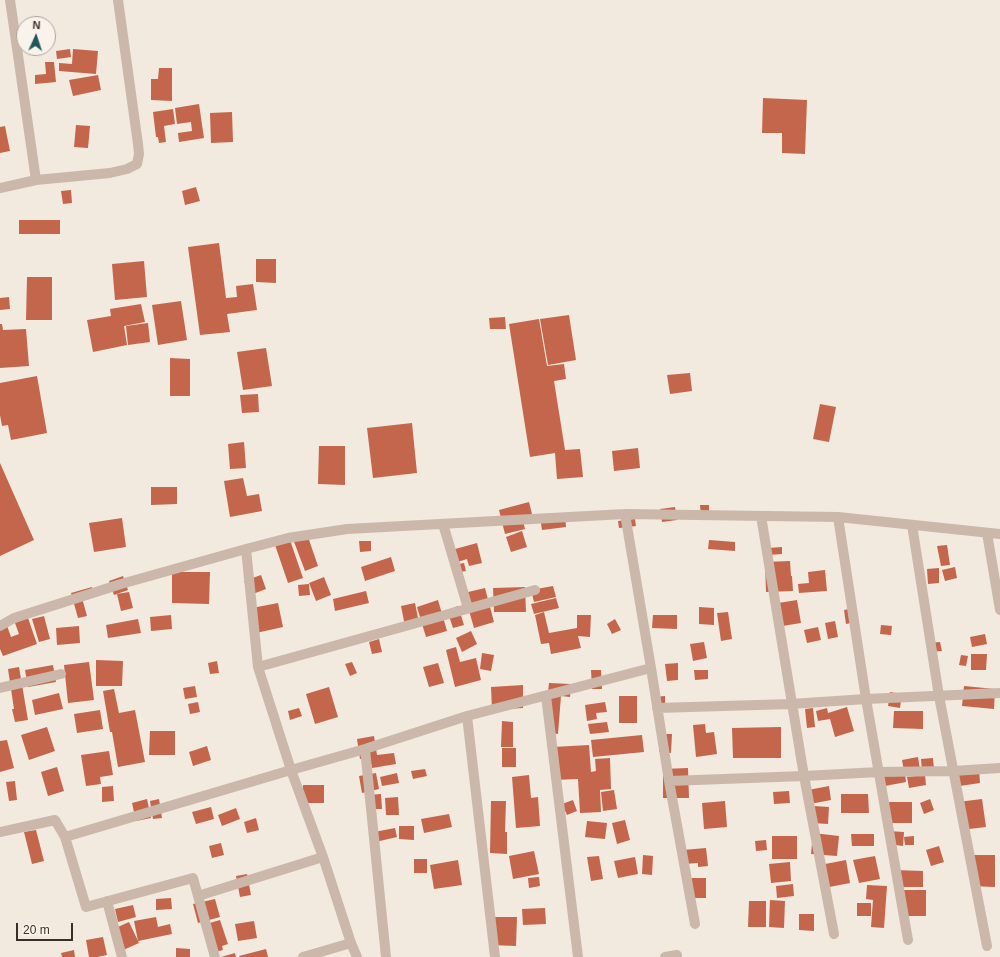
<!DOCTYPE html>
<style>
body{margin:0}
#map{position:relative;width:1000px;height:957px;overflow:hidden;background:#f2e9df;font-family:Arial,sans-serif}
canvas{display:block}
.north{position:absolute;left:16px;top:16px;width:40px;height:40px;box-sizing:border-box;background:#faf3eb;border:1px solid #aca49e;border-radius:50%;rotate:3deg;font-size:11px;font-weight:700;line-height:16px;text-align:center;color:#382e2a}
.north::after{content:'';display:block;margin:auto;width:14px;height:18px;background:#1f575a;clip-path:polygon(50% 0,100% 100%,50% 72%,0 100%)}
.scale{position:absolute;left:16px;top:923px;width:57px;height:18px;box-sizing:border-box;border:2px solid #382e2a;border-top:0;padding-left:5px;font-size:12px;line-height:14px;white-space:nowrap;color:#382e2a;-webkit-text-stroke:3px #faf3eb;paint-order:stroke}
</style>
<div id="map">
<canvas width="1000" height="957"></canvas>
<div class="north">N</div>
<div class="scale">20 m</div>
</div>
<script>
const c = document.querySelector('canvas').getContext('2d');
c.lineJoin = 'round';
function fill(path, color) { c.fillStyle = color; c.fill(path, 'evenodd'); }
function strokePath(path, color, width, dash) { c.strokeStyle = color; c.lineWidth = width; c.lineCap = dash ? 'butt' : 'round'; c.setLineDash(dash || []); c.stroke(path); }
fill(new Path2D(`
 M70,49l1,8 -14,2 -1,-8z
 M73,49l25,2 -2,23 -37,-3v-8l13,1z
 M45,62h9l2,20 -21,2v-9l11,-1z
 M159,68h13v33l-21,-1v-21h7z
 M98,75l3,15 -28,6 -4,-16z
 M763,98l44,2 -2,54 -23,-1v-20h-20z
 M199,104l5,34 -25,4 -1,-9 14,-2 -1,-9 -14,2 -2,-16z
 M173,109l2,15 -11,2 2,16 -7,1 -1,-6h-2l-3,-25z
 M232,112l1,30 -22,1 -1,-30z
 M76,125l14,1 -2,22 -14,-1z
 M5,126l5,25 -10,2v-26z
 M196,187l4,14 -15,4 -3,-14z
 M71,190l1,13 -9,1 -2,-13z
 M19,220h41v14h-41z
 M219,243l7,55 11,-1 -1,-11 17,-2 4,26 -30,4 3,18 -30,3 -12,-88z
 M256,259h20v24l-20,-1z
 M144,261l3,36 -32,3 -3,-36z
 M27,277h25v43h-26z
 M9,297l1,12 -10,1v-12z
 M181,301l6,39 -29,5 -6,-40z
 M141,304l4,18 -21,4 3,19 -34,7 -6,-32 24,-4 -1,-7z
 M569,315l7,45 -28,5 -8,-46z
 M505,317l1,12h-16l-1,-11z
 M539,319l8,47 17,-2 2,15 -12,2 11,69 15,-1 3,28 -26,2 -2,-26 -25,4 -21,-133z
 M148,323l2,19 -22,3 -2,-19z
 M0,324h2l1,6 23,-1 3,37 -29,2z
 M266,348l6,38 -29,4 -6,-38z
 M170,358l20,1v37h-20z
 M690,373l2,18 -22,3 -3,-19z
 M37,376l10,57 -36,7 -3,-15 -6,1 -2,-11v-32z
 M258,394l1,18 -17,1 -2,-18z
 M820,404l16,3 -7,35 -16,-3z
 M412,423l5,50 -44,5 -6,-50z
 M244,442l2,26 -16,1 -2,-25z
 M319,446h26v39l-27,-1z
 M638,448l2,20 -26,3 -2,-20z
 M0,463l34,77 -34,16z
 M243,478l4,18 12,-2 3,17 -32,6 -6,-36z
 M151,487h26v17l-26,1z
 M529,502l4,16 -10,3 2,8 -20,5 -6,-24z
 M700,505h9v10h-8z
 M675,507l2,13 -15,2 -2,-13z
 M565,514l1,13 -24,3 -2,-13z
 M122,518l4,29 -32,5 -5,-29z
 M635,519l1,7 -17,2 -1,-7z
 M522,531l5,16 -16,5 -5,-15z
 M307,534l11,32 -13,5 -12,-32z
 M290,540l13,38 -15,5 -13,-38z
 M709,540l26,2v9l-27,-2z
 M359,541h12v10l-11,1z
 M477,543l5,20 -13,3 -2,-7 -16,5 -3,-13z
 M947,545l3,20 -9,1 -4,-20z
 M782,547v7l-13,1 -1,-7z
 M391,557l4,14 -30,10 -4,-14z
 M790,561l1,15h1l1,15 -27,1 -1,-30z
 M464,563l2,8 -11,2 -2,-8z
 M955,567l2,11 -12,3 -3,-11z
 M939,568v15l-11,1 -1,-15z
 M825,570l2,21 -28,2 -1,-9 11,-1 -1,-11z
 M172,572h38l-1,32 -37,-1z
 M261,575l5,14 -16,6 -6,-14z
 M123,576l5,14 -14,5 -5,-14z
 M324,577l7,18 -15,6 -7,-18z
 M309,584l1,11 -11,1 -1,-11z
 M553,586l3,11 -22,5 -3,-12z
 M92,587l2,7 -12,4 5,18 -9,2 -7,-25z
 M525,587l1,25h-32l-1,-24z
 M485,588l9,34 -20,6 -10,-35z
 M366,591l3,12 -34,8 -2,-12z
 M129,592l4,16 -12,3 -4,-17z
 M556,598l3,10 -25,6 -3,-10z
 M438,600l9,31 -21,6 -9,-30z
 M797,600l4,23 -25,4 -4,-23z
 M278,603l5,24 -27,6 -4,-25z
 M415,603l4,20 -14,3 -4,-20z
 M458,606l6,19 -11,3 -6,-18z
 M699,607l15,1v17l-15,-1z
 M854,608l2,14 -10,2 -2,-14z
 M544,612l5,21 28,-5v-13h14l-1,22 -12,-1 3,12 -30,6 -2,-11 -8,1 -6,-29z
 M728,612l4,27 -11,2 -4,-28z
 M171,615l1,14 -21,2 -1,-14z
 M653,615h24v14l-25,-1z
 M44,616l6,23 -11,3 -7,-23z
 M28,618l9,26 -34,12 -3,-7v-23l6,-3 5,14 8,-3 -4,-11z
 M138,619l3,14 -33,5 -2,-13z
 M615,619l6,11 -9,4 -5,-10z
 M835,621l3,16 -10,2 -3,-16z
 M881,625l11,1 -1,9 -11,-1z
 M79,626l1,17 -23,2 -1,-17z
 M818,627l3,13 -14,3 -3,-13z
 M471,631l6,13 -15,8 -6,-14z
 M985,634l2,10 -15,3 -2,-10z
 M379,639l3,13 -10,2 -3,-12z
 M704,642l3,16 -14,3 -3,-17z
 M940,642l2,9 -12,1 -1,-9z
 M456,647l4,15 16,-4 5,22 -26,7 -9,-37z
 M482,653l12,2 -3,16 -11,-2z
 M971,654h16l-1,16h-15z
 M961,655l7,1 -2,10 -7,-1z
 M96,660l27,1 -1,25h-26z
 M217,661l2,12 -9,1 -2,-11z
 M89,662l5,38 -26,3 -4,-38z
 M352,662l5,11 -7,3 -5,-12z
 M438,663l6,20 -15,4 -6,-20z
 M678,663v17l-11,1 -2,-17z
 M53,665l3,17 -28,5 -3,-17z
 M19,667l9,53 -13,2 -3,-13h2l-6,-40z
 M591,670h10l1,19h-10z
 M694,670h14v9l-13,1z
 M549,683l22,1 -1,13 -9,-1 -3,38 -7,-1 -6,-13z
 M523,685v23l-31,2 -1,-23z
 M195,686l2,11 -12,2 -2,-11z
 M964,686l31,3 -1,20 -32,-3z
 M329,687l9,30 -23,7 -9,-30z
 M114,689l5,24 16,-3 10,52 -27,5 -6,-35h-2l-7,-41z
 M890,692l12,2 -2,14 -12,-2z
 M59,693l4,16 -28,6 -3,-15z
 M619,696h18v27h-18z
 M665,696v11l-11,-10z
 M198,702l2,10 -10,2 -2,-10z
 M605,702l2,10 -11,1 1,6 -10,2 -2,-16z
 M847,707l7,24 -19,6 -5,-18 -12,2 -2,-10 11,-3 1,5z
 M299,708l3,8 -12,4 -2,-9z
 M813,708l2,19 -8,1 -2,-19z
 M100,710l3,19 -26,4 -3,-19z
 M894,711h29v18l-30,-1z
 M502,721l11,1v25h-12z
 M607,722l2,10 -19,2 -2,-10z
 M705,724l1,9 8,-1 3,22 -21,3 -3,-32z
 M47,727l8,24 -26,9 -8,-25z
 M781,727v31h-48l-1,-30z
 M150,731h25v24h-26z
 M660,734h12l-1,19 -12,-1z
 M642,735l2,17 -51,5 -2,-17z
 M374,736l3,19 17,-2 2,11 -24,4 -2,-10 -10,1 -3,-20z
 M7,740l7,28 -14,4v-31z
 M589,745l2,27 5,-1 -1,-12 15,-1 1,31 -11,1 1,22 -21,1 -2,-34 -24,1 -1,-33z
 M207,746l4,14 -18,6 -4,-14z
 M502,748h14v19h-14z
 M109,751l4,24 -13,2 1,7 -15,2 -5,-31z
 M918,757l2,13 -15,3 1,9 -21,4 -2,-11 21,-4 -2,-11z
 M933,758l1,12 -12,1 -1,-12z
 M57,767l7,24 -16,5 -7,-24z
 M688,768l1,30h-26v-29z
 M425,769l2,7 -14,3 -2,-8z
 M979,769l1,14 -27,4 -2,-14z
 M376,773l3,16 -17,4 -3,-17z
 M397,773l2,10 -17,3 -2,-9z
 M529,775l2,23 7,-1 2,29 -24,2 -4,-51z
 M925,775l1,10 -17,3 -2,-11z
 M15,781l2,19 -8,1 -3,-19z
 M303,785h21v18h-21z
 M113,786l1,15 -12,1v-15z
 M829,786l2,14 -21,4 -2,-14z
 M614,790l3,19 -14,2 -2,-19z
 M789,791l1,12 -16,1 -1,-12z
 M381,794l1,15h-13l-1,-14z
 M841,794h27l1,19h-28z
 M398,797l1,18h-13l-1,-17z
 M147,799l4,19 -15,3 -4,-18z
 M159,799l3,19 -9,1 -3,-18z
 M930,799l4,11 -10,4 -4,-11z
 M982,799l4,28 -25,3 -3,-28z
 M573,800l4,11 -10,4 -5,-11z
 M491,801h15l-1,31h2v22l-17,-1z
 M725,801l2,26 -23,2 -2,-26z
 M888,802h24v21h-24z
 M814,806l15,1 -1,17 -15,-1z
 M211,807l3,12 -18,5 -4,-12z
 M236,808l4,11 -18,7 -4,-11z
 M449,814l3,13 -28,6 -3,-14z
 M256,818l3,12 -12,3 -3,-11z
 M625,820l5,20 -13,4 -5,-21z
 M587,821l20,2 -2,16 -20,-2z
 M399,826h15v14l-15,-1z
 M395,828l2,9 -26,6 -2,-10z
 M36,830l8,31 -12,3 -8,-32z
 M888,831l16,1 -1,14 -16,-2z
 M813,833l26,3 -2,20 -26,-2z
 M851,834h23v12h-22z
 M772,836h25v23h-25z
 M914,836v9h-9l-1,-8z
 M766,840l1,10 -11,1 -1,-10z
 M221,843l3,12 -12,3 -3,-12z
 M939,846l5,16 -13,4 -5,-16z
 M706,848l2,18 -10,1v-4l-14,1 -1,-14z
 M534,851l5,23 -26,5 -4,-23z
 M643,855l10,1 -1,19 -10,-1z
 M970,855h25v32l-24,-1z
 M599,856l4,23 -12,2 -4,-24z
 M875,856l5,23 -21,4 -6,-23z
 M635,857l3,17 -20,4 -4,-17z
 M414,859h13v14h-13z
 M458,860l4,25 -28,4 -4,-24z
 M846,860l4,23 -26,5 -4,-23z
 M790,862l1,19 -20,2 -2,-19z
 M894,870l29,1v16h-29z
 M247,874l4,21 -11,2 -4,-21z
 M539,877l1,9 -11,2 -1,-10z
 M685,878h21v20h-20z
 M793,884l1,12 -17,2 -1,-12z
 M867,885l20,1 -3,42 -13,-1 2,-27 -7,-1z
 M899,890h27v26h-26z
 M171,898l1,11 -16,1v-11z
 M215,899l5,18 -22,6 -5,-19z
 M770,900l15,1 -1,27 -15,-1z
 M749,901h17v26h-18z
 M857,903h14v13h-14z
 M133,905l3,12 -18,5 -3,-13z
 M545,908l1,16 -23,1 -1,-16z
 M799,914h15v17l-15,-1z
 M156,917l2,10 12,-3 2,10 -34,7 -4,-20z
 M490,917h27l-1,29 -27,-1z
 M220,920l8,24 -6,2 1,4 -11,3 -9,-28z
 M254,921l3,17 -19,3 -3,-17z
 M129,922l10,21 -18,8 -10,-21z
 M103,937l4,18 -10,2h-8l-3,-17z
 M176,948l14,1v8h-14z
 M266,949l2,8h-28l-1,-1z
 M74,950l1,7h-13l-1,-4z
 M235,953l1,4h-15z`), '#c4664b');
strokePath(new Path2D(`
 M10,0l26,180
 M0,188l36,-8 74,-7 17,-4 10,-5 2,-10 -1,-10 -20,-144
 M625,514l26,154 18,113 26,143
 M761,516l43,260 30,158
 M838,517l28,182 42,241
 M443,524l25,84
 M912,525l27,171 48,250
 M987,533l13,77
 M246,549l12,118 33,103 32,87 28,86 6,14
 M0,626l14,-8 107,-34 125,-35 42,-11 59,-9 278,-15 213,3 162,17
 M258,667l277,-77
 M0,688l61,-14
 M546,696l32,261
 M657,708l134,-4 75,-5 134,-6
 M467,716l28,241
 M365,749l21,208
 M669,781l135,-5 75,-4 74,-1 47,-3
 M0,832l55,-12 10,17 21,70 107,-29 22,79
 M65,837l226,-67 74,-21 102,-33 184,-48
 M198,896l125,-39
 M107,901l15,56
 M303,957l48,-14
 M665,957l12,-2`), '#cbb8aa', 10);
</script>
